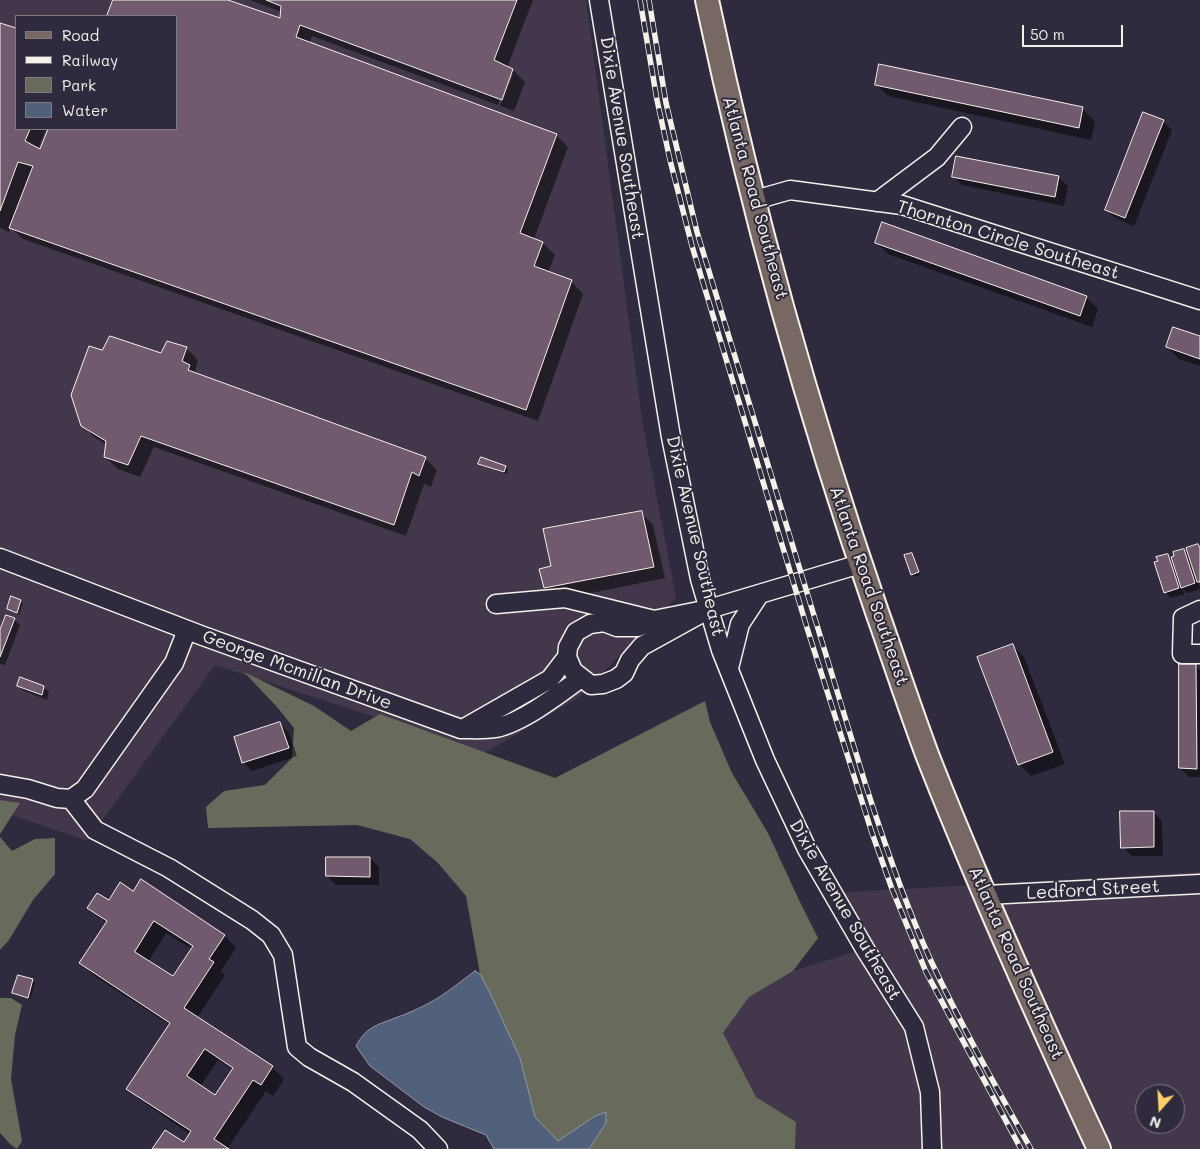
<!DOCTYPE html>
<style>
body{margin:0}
#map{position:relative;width:1200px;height:1149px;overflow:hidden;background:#2f2a3d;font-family:Mali,sans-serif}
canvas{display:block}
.legend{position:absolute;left:15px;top:15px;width:162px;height:115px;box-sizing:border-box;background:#2f2a3d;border:1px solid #7e7a81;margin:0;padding:6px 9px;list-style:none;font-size:15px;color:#f4f1e8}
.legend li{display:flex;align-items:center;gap:10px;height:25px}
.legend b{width:25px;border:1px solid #7e7a81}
.north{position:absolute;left:1135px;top:1084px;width:50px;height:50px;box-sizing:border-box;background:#2f2a3d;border:1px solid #7e7a81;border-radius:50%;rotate:199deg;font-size:14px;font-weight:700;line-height:20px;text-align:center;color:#f4f1e8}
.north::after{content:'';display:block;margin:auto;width:18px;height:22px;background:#ffd166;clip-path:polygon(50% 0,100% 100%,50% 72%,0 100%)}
.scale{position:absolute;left:1022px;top:25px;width:101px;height:22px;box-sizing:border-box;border:2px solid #f4f1e8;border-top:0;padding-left:6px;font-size:15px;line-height:18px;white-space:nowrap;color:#f4f1e8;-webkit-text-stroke:4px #2f2a3d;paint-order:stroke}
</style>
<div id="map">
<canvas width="1200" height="1149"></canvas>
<ul class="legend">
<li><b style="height:6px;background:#776864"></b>Road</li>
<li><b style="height:6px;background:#f4f1e8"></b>Railway</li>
<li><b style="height:14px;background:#686b5c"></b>Park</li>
<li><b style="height:14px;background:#51607b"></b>Water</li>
</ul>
<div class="north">N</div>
<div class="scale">50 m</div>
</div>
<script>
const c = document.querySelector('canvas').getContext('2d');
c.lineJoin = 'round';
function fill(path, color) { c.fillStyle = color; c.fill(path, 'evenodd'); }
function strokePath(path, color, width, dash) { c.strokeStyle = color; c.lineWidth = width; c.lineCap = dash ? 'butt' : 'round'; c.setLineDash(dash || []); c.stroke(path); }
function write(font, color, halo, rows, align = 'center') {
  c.font = font + ' Mali,sans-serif'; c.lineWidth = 4; c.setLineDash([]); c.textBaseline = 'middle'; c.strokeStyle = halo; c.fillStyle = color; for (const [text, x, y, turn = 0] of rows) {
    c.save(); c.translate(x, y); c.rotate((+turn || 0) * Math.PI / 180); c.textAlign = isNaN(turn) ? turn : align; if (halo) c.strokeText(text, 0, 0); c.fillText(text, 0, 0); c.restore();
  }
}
fill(new Path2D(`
 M0,0h586l56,420 34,178 -97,99 -94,56 -270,-88 -128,176 -87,-30zM16,16h160v113h-160z
 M1200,872v277h-405l1,-27 -40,-25 -33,-64 26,-36 44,-26 71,-22 -30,-56zM1145,1094h30v30h-30z`), '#43384b');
fill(new Path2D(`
 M244,672l70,34 37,25 29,-17 175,64 150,-77 5,21 22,51 36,60 31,67 19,38 -25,33 -44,26 -26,36 33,64 40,25 -1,27h-206l17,-26 -1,-11 -10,4 -37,26 -23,-24 -15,-60 -40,-84 -14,-78 -28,-33 -28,-24 -53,-14 -149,3 -2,-21 18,-16 41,-6 27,-27 2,-30 -17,-21z
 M0,800l20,3 -20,31z
 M0,837l12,14 23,-12 20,-1v36l-22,26 -24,40 -9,10z
 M0,998h11l11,7 -7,30 -4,44 11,62 -5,8 -7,-5 -10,-11z`), '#686b5c');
const water = new Path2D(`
 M475,971l5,3 10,19 30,65 15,59 23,24 37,-25 11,-4v11l-17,26h-95l-8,-14 -44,-18 -18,-10 -54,-41 -14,-20c10,-19 21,-21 39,-28 12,-4 25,-10 36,-16 15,-8 30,-21 44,-31z`);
fill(water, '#51607b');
strokePath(water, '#929aa7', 1);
fill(new Path2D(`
 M114,0h110l57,20 1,-8 -32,-12h283l-26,68 6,2 12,12 -11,29 -202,-75 -3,8 247,91 12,12 -34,92 9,4 12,12 -7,18 23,8 12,13 -45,127 -515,-182 -13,-12 -1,5 -9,-4v-204l16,6v99h30l-8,20 3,2 8,-22h127v-113h-67zM510,74h3l-13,32 -2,-1z
 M876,84l207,25 12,12 -4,19 -203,-44z
 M1163,121l9,9 -38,96 -19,-8 -9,-9z
 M953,176l106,2 9,8 -4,20 -102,-21z
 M876,242l210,55 12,12 -6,18 -204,-73z
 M1200,338v28l-21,-7 -12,-12z
 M186,348l12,12 -3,11 5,5 225,82 12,12 -6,17 -7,-3 -18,52 -252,-89 -14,30 -22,-8 -13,-12 2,-12 -13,-8 -12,-12 21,-73 59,3z
 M482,459l24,8 2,2 -1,5 -25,-8 -2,-3z
 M641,513l12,12 12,53 -108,22 -12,-12 8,-21z
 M1198,546l2,2v35l-2,-2 2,8 -13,4 -5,-6 2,7 -13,4 -6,-6 3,-37 3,3 5,-1 8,-7 7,7z
 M912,554l2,3 6,18 -6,2 -2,-3z
 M21,601l2,2 -4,12 -11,-6z
 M14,619l6,6 -15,40 -5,-1v-31z
 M1012,645l12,12 41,107 -34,12 -12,-12z
 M1196,666l4,4v107h-11l-9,-9z
 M19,686l24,1 6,5 -2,8 -23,-9z
 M527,699l3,2 4,6 -9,2 -4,-7z
 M280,724l9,9 8,23 -45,15 -9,-9z
 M1153,812l9,9 1,35h-31l-9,-9z
 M370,858l9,9v18h-43l-9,-9z
 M133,892l91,43 12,13 -15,23 4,4 -28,43 75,49 12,12 -11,17 -7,-5 -39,58h-73l30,-6 6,-9 -50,-34 -12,-12 42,-63 -77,-50 -12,-12 26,-39 -18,-16zM166,933l26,16 -18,29 -26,-16zM218,1060l15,10 -18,27 -15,-10z
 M19,976l14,5 2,2 -5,16 -14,-4 -2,-2z`), '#0007');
const building = new Path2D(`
 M113,0h115l52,18 1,-12 -15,-6h251l-23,60 19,9 -11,31 -202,-75 -4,12 261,97 -37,99 23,9 -9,24 38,14 -46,130 -517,-182 24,-62 -15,-4 -18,49v-188l16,5v101h14l-5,12 15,8 8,-20h128v-113h-69z
 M879,64l204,43 -4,21 -204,-43z
 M1143,112l21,8 -39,98 -20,-8z
 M956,156l103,20 -4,21 -103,-20z
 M882,222l205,74 -7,20 -205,-73z
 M1173,327l27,9v23l-34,-12z
 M110,336l51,17 6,-12 20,6 -5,14 8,4 -2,5 238,87 -7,19 -7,-4 -18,53 -253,-89 -13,29 -24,-8 2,-16 -25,-15 -10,-31 18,-49 13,4z
 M481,457l25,9 -2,6 -26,-8z
 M642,511l12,56 -110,21 -5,-19 12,-3 -8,-37z
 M1198,544l2,4v34h-3l-11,-34z
 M1184,549l11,34 -14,5 -10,-31 3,-1 -1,-4z
 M912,553l7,19 -8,3 -7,-20z
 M1168,554l11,34 -15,5 -10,-31 4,-1 -2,-4z
 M11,596l10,4 -4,13 -10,-4z
 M6,615l9,3 -15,39v-27z
 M1013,644l40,108 -35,13 -41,-108z
 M1179,664h17l1,105 -18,-1z
 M20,677l24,9 -2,9 -25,-9z
 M280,722l9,26 -47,15 -8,-26z
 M1120,811h34v36l-33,1z
 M326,857h44v20l-44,-1z
 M141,879l84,56 -16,24 5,3 -30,46 89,58 -12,19 -8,-5 -39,59 15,10h-77l13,-19 19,12 7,-11 -65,-42 44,-66 -91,-60 28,-42 -20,-13 10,-15 12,7 11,-18 13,9zM154,921l39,25 -20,30 -38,-24zM205,1049l28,19 -18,27 -28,-19z
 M18,975l15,4 -5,19 -16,-5z`);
fill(building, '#715a6d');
strokePath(building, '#f4f1e8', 1);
const minor = new Path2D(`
 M599,0l72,437 29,142 21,71 44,110 42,89 58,100 49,78 16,65 2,57
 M755,200l35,-10 112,15 298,95
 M877,202l60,-45 25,-30
 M0,558l203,78 258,93c11,0 24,1 35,-1 27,-6 62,-33 85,-50
 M496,604l69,-6 89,22
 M709,609l-67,37 -12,14 -6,13 -8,6 -13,5 -12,1 -18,-14 -6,-14 1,-10 8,-15 14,-8 14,-2 13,5h21l16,-7 55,-11 151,-45
 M1200,610l-17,8 -1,36h18
 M729,668l11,-44 19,-29
 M466,727l84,-48 17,-22
 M0,784l28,5 29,9 14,1 24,31 74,38 83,52 19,15 12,20 14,92 12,10 44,25 67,48 18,19
 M71,799l14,-10 89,-126 13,-33
 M986,895l214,-11`);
const major = new Path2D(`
 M707,0c44,207 101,412 170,612 17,48 33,97 51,145 52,132 111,263 171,392`);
strokePath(minor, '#f4f1e8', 21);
strokePath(major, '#f4f1e8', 26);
strokePath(minor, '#2f2a3d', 18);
strokePath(major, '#776864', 22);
const rail = new Path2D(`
 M640,0l17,100 13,60 22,86 116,385 64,202 20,56 34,83 95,177
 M649,0l17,103 31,129 169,554c19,59 39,118 65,175 30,64 65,126 100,188`);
strokePath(rail, '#f4f1e8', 5.5);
strokePath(rail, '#2f2a3d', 4, [11]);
write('18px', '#f4f1e8', '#2f2a3d', [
 ["Dixie Avenue Southeast",622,138,81],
 ["Atlanta Road Southeast",755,198,75],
 ["Thornton Circle Southeast",1008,240,17],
 ["Dixie Avenue Southeast",695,536,77],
 ["Atlanta Road Southeast",869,586,71],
 ["George Mcmillan Drive",297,670,20],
 ["Ledford Street",1093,890,-3],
 ["Dixie Avenue Southeast",845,910,60],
 ["Atlanta Road Southeast",1016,963,66]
]);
</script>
